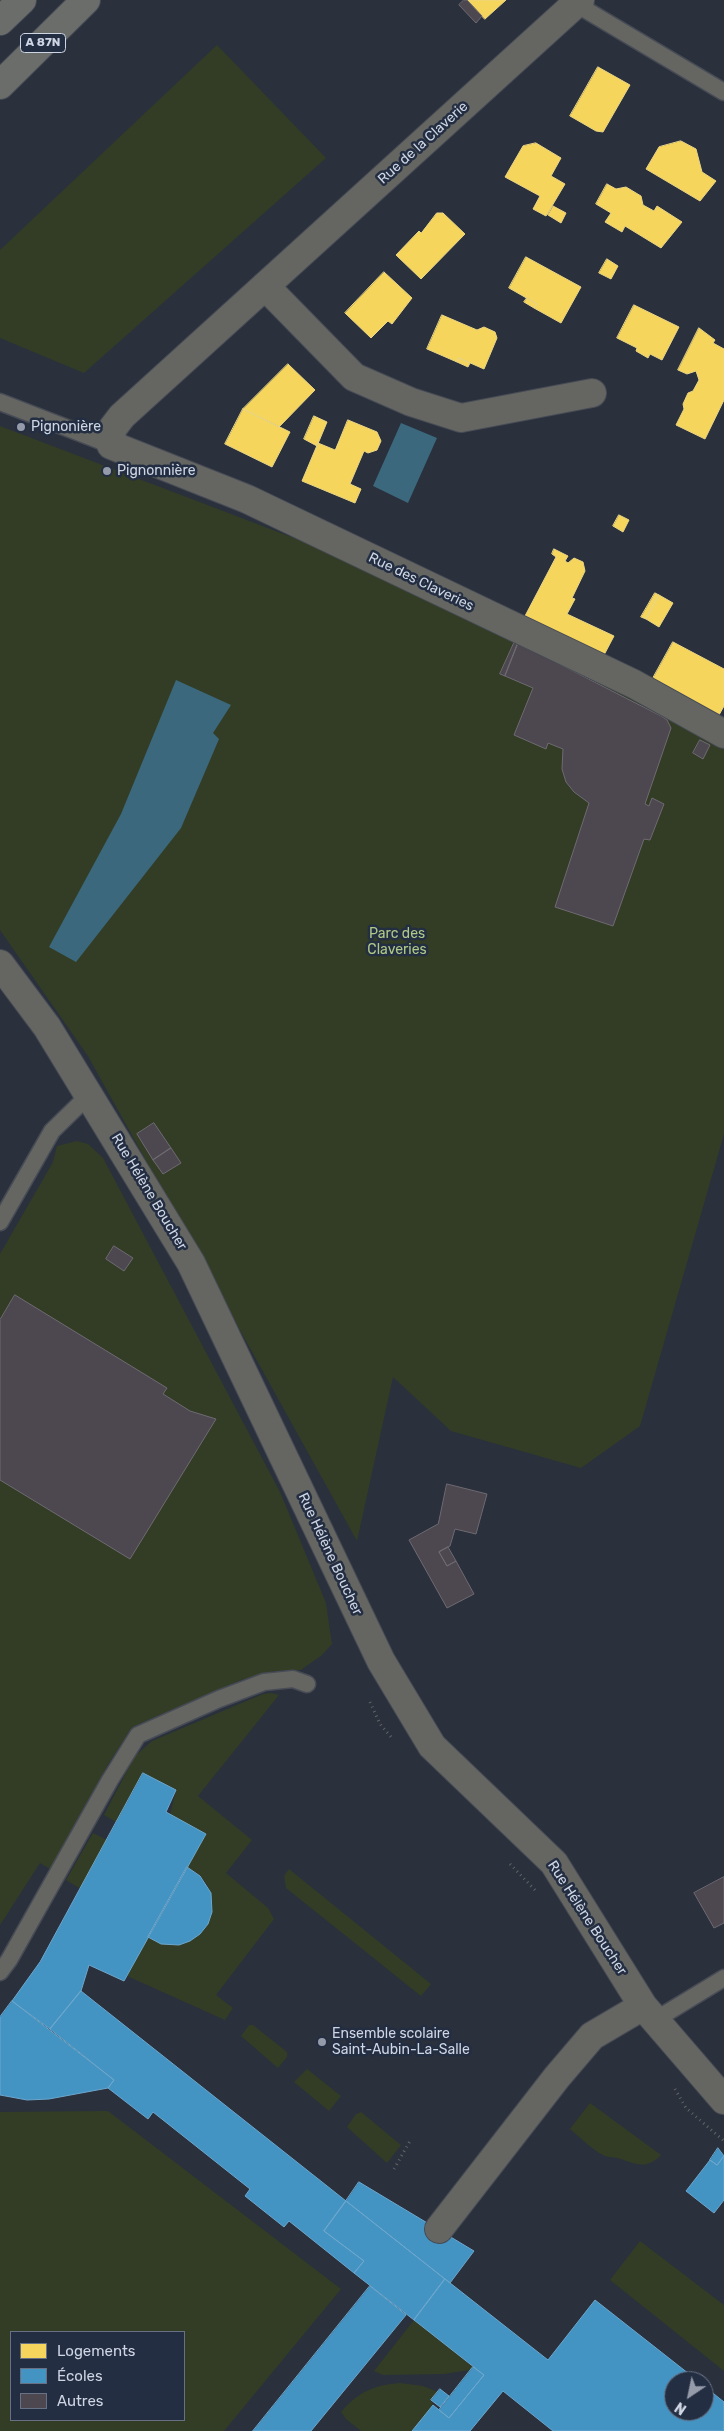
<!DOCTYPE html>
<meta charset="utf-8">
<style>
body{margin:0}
#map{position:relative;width:724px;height:2431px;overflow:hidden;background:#2a303c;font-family:Rubik,sans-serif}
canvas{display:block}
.legend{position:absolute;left:10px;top:2331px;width:175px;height:90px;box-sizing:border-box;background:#232e43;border:1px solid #677183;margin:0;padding:6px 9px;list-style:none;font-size:15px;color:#ced5e3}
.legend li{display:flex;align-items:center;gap:10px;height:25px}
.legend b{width:25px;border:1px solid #677183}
.north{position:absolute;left:664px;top:2371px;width:50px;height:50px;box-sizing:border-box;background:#232e43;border:1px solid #677183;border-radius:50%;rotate:214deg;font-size:14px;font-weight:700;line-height:20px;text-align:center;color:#ced5e3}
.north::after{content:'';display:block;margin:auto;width:18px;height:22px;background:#959ba9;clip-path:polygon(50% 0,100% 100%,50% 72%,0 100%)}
</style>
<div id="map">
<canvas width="724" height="2431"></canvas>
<ul class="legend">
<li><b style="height:14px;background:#f6d55c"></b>Logements</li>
<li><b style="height:14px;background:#4393c3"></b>Écoles</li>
<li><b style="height:14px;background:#4d474f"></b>Autres</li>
</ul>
<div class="north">N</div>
</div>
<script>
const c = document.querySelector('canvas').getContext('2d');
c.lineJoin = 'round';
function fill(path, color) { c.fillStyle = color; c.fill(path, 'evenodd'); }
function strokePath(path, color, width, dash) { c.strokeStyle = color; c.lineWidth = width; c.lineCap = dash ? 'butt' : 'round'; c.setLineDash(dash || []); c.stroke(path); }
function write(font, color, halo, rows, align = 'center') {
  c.font = font + ' Rubik,sans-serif'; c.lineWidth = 5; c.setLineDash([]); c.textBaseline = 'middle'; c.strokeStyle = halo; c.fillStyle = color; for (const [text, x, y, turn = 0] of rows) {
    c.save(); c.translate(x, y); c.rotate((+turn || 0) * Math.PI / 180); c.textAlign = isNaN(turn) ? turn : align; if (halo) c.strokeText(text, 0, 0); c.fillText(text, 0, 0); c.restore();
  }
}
fill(new Path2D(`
 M217,45l109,113 -242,215 -84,-35v-88z
 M0,426l307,117 324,145 93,56v390l-84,292 -59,42 -130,-37 -58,-54 -36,164 -269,-485 -88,-126z
 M77,1141l11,3 15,14 177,334 46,111 6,41 -10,11 -21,15 -27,1 -33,9 -109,47 -25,39 -57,103 -10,-6 -40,62v-671l53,-92 4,-16z
 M271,1693l8,2 -81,101 54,44 -26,33 42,35 6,11 -58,76 17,13 -8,12 -98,-44 21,-39c55,28 91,-44 39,-70l19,-33 -36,-19 6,-25 -33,-17 -27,49 -12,-7 31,-59 17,-15 111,-47z
 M93,1833l14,7 -26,49 -15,-9z
 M289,1869l142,115 -10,12 -135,-108 -2,-12z
 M249,2025h4l34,27v5l-9,11 -37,-32z
 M307,2069l34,27 -12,15 -35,-29z
 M590,2103l71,52c-13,14 -24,10 -40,4 -5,-2 -11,-1 -16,-3 -12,-5 -25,-19 -35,-27z
 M108,2111l233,178 -117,142h-224v-319zM11,2332h173v88h-173z
 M361,2112l40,33 -14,18 -40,-36 9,-13z
 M640,2241l84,64v66l-114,-91z
 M414,2320l59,47 -3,3 -26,4 -61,1 -9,-4z
 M400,2383l23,3 15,6 -7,8 2,5 -21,26h-51l-15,-12 -5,-7c17,-20 33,-27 59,-29z`), '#333d26');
fill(new Path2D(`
 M401,423l36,15 -29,65 -35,-17z
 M176,680l55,25 -18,28 6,6 -38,89 -105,134 -27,-15 72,-133z`), '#3b687d');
const homes = new Path2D(`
 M467,0h39l-21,19z
 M598,67l32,18 -27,47 -7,-1 -26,-15z
 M681,141l15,8 6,23 14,9 -16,20 -54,-32 13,-22z
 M536,143l25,15 -10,18 14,8 -19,32 -13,-7 7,-13 -35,-19 18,-31z
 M607,184l9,5 10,-2 15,9 2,9 11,6 3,-5 25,16 -21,26 -36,-22 -3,6 -17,-10 6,-9 -15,-9z
 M553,206l13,7 -5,10 -13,-8z
 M437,213h6l22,21 -44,45 -25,-24 23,-24 2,2z
 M526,257l55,30 -20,36 -27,-15 3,-4 -28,-16z
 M607,259l11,7 -7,13 -12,-6z
 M384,272l28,26 -20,26 -4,-3 -17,17 -26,-25z
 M527,298l10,6 -3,4 -10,-6z
 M634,305l45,22 -17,33 -12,-6 -2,4 -12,-7 1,-3 -20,-10z
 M442,315l35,15 7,-3 11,5 2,6 -13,31 -25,-11 -2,4 -30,-13z
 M699,328l16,12 -2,3 11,6v51l-19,39 -29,-14 8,-16 -1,-5 5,-11 5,-2 6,-11 -3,-9 -9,3 -9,-4z
 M459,358l11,5 -2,4 -11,-5z
 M288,364l27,26 -36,37 -36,-18z
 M243,409l47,23 -18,35 -47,-23z
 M314,416l13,6 -10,24 -13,-7z
 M348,420l29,12 4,9 -4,9 -9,3 -4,-2 -14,33 11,5 -6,14 -53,-22 16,-38 17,7z
 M619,515l10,5 -6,12 -10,-6z
 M554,549l14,7 -3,5 3,2 6,-5 9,4 2,9 -13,27 3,1 -8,15 47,22 -10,19 -79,-39 31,-59 -4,-3z
 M655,593l4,2 -13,24 -5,-2z
 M659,595l14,8 -14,24 -13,-8z
 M673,642l51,27v37l-5,9 -67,-35z`);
fill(homes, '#f6d55c');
strokePath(homes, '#ead584', 1);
const schools = new Path2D(`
 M143,1773l33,17 -10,22 40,22 -82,147 -35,-16 -8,26 -31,38 -38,-28 28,-39z
 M187,1867l13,9 11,17 1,19 -4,12 -8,10 -10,7 -11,4 -18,-1 -13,-7z
 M81,1991l265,210 -22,30 40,30 -10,12 -65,-52 -5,6 -39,-31 5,-7 -97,-77 -5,7 -40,-31 6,-8 -64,-51z
 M12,2001l102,79 -6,8 -59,11 -22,1 -27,-5v-78z
 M718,2148l6,8 -7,9 -7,-5z
 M724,2156v44l-10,13 -28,-22 24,-31 7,5z
 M359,2182l115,69 -24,32 -104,-82z
 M346,2201l99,78 -31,41 -60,-47 10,-12 -40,-30z
 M445,2279l103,81 47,-60 103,81h-24v30h30v-25l20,16v29h-171l-50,-40 -33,40h-58l21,-26 16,13 35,-43 -70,-55z
 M370,2286l36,29 -95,116h-58z
 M473,2367l11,8 -35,43 -10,-8z
 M440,2389l9,7 -9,11 -9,-7z`);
fill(schools, '#4393c3');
strokePath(schools, '#6da7cd', 1);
const building = new Path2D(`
 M464,0h3l15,16 -6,7 -17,-18z
 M515,641l3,2 -13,33 -5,-2z
 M518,643l143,73 6,4 4,8 -26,76 4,2 3,-8 12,6 -14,36 -6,-1 -31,87 -58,-19 34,-104 -15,-11 -8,-10 -4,-13 1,-20 -15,-6 -2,6 -32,-14 19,-47 -28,-12z
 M700,740l10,5 -7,14 -10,-6z
 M154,1123l17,25 -18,12 -16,-26z
 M171,1148l10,15 -18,11 -10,-14z
 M114,1246l19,12 -9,13 -18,-12z
 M15,1295l152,93 -4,6 27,17 26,8 -86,140 -130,-79v-160z
 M447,1484l40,10 -11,40 -21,-5 -5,17 -11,6 8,14 9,-5 18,33 -27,14 -38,-68 29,-16z
 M448,1547l8,14 -9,5 -8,-14z
 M724,1877v46l-10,5 -20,-35z`);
fill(building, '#4d474f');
strokePath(building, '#6e6a72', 1);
const lane = new Path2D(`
 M576,4l148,88
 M0,402l111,43
 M0,1222l52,-91 38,-37
 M0,1972l9,-12 101,-180 28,-45 81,-36 45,-17 29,-3 14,5
 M655,2020l69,-42`);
const street = new Path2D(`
 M580,0l-458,416 -10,13 -1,16 136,54 387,185 90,50
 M265,286l89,91 57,25 50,16 131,-25
 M0,964l47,63 144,236 190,398 51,85 122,117 89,143 81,94
 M439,2229l118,-152 35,-41 51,-30`);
const highway = new Path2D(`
 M0,21l22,-21
 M0,85l86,-85`);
strokePath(lane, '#464b55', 19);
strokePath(street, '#464b55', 30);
strokePath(highway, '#464b55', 30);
strokePath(new Path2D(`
 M370,1702l10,22 11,13
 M510,1864l25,26
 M675,2089l11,19 38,33
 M394,2169l16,-28`), '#626465', 3, [1, 4]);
strokePath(lane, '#656662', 16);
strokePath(street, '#656662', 28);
strokePath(highway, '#6b6d6b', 28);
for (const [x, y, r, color] of [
 [21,427,5,"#959ba9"],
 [107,471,5,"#959ba9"],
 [322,2042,5,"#959ba9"]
]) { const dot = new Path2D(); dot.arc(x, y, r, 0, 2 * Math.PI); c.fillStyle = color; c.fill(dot); strokePath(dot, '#232e43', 2); }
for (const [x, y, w] of [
 [43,43,45]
]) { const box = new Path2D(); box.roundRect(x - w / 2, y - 9.5, w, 19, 4); c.fillStyle = '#232e43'; c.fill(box); strokePath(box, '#ced5e3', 1); }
write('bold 12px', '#ced5e3', null, [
 ["A 87N",43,43]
]);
write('14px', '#ced5e3', '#232e43', [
 ["Rue de la Claverie",423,143,-42],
 ["Rue des Claveries",421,582,26],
 ["Rue Hélène Boucher",149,1192,59],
 ["Rue Hélène Boucher",330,1554,65],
 ["Rue Hélène Boucher",587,1918,57]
]);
write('14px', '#ced5e3', '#232e43', [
 ["Pignonière",31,427],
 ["Pignonnière",117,471],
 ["Ensemble scolaire",332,2034],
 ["Saint-Aubin-La-Salle",332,2050]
], 'left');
write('14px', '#afc987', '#232e43', [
 ["Parc des",397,934],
 ["Claveries",397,950]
]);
</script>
